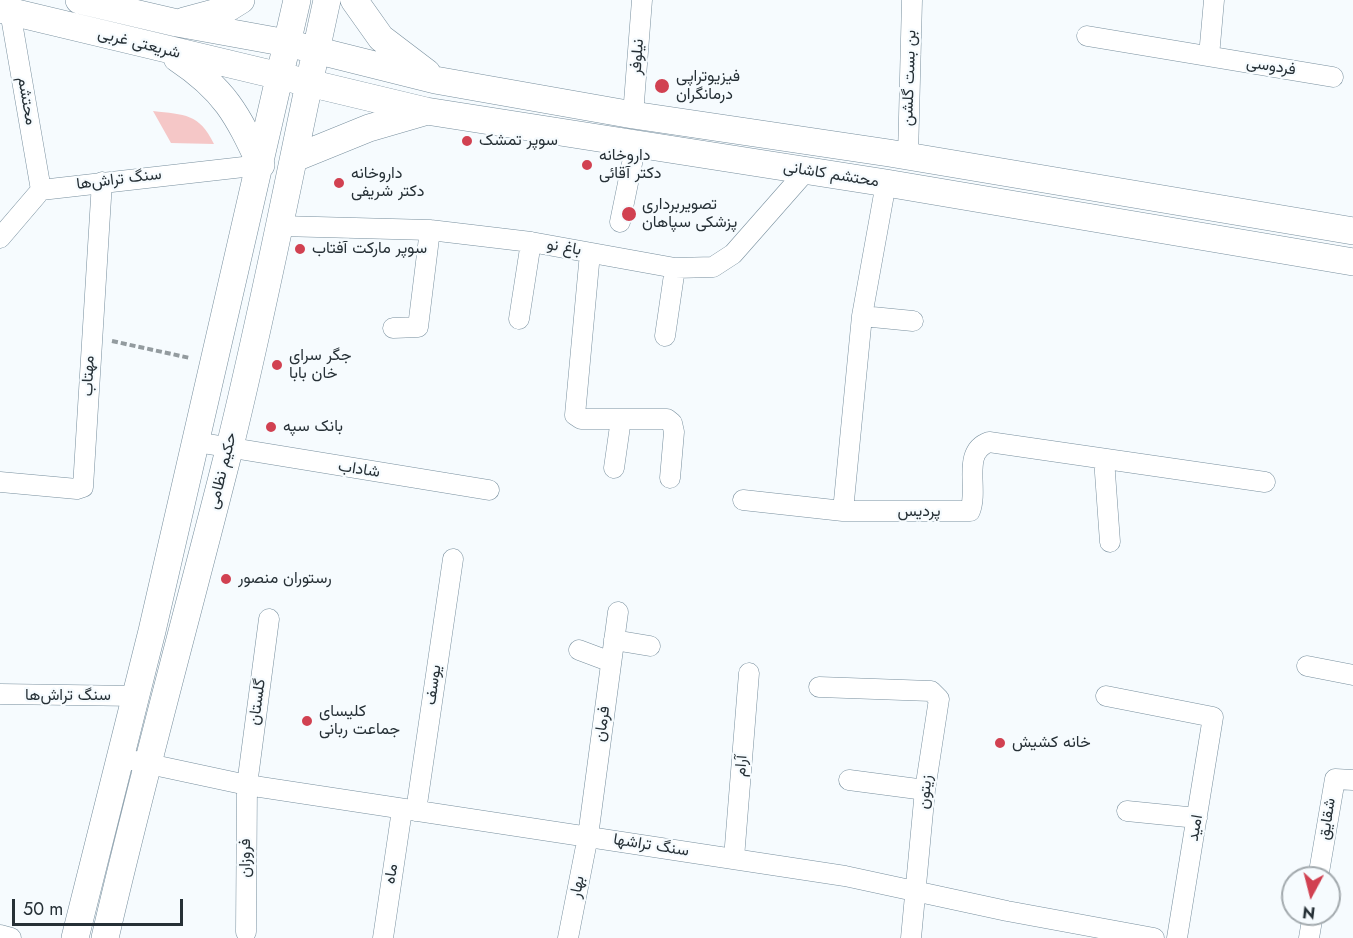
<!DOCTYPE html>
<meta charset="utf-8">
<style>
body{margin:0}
#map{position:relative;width:1353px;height:938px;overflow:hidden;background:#f6fbfe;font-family:Jost,sans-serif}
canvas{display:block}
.north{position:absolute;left:1281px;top:866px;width:60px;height:60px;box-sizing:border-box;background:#f6fbfe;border:2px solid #a3aaae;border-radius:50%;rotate:187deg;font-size:16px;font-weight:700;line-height:24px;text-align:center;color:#263036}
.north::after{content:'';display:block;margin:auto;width:21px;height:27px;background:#d14151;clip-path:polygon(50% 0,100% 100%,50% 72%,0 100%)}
.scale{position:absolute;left:12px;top:899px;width:171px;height:27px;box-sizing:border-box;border:3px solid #263036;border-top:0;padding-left:8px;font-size:18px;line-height:21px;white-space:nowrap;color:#263036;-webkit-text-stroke:4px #f6fbfe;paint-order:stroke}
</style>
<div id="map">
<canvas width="1353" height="938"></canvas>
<div class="north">N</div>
<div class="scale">50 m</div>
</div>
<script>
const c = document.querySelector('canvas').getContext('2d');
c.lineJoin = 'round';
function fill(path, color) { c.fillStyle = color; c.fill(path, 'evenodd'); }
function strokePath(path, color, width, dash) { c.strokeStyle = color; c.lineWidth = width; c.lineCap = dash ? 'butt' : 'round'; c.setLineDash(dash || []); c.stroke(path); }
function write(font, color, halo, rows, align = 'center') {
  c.font = font + ' Jost,Vazirmatn,sans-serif'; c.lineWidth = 4.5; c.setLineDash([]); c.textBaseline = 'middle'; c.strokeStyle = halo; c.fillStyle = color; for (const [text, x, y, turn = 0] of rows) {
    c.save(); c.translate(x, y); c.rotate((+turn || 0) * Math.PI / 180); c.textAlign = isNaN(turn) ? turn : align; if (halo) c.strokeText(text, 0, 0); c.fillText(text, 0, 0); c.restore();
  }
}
fill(new Path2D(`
 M153,111c32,4 46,2 61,33l-43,-1z`), '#f5c7c7');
const minor = new Path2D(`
 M10,11l31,179
 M1087,36l246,41
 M1209,56l5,-56
 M633,115l9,-115
 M908,156l4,-156
 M620,222l16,-78
 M280,226l150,4 101,12 144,26 38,-1 20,-13 73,-83
 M0,238l41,-48 220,-25
 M590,253l-15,162 6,4h86l5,4 2,9 -4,46
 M862,316l51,5
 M519,319l12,-77
 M393,328l25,-1 12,-97
 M665,336l10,-68
 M196,442l293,48
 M1104,459l6,83
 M614,468l7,-49
 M0,482l77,7 6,-2 19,-305
 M743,500l100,11h127c9,-23 -9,-59 19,-69l276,40
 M843,511l19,-195 24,-133
 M614,640l36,6
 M579,650l32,12
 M1307,666l46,9
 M819,687l112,4 8,8 -14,91 -14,148
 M0,694l136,2
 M1106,696l107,21 -36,221
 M135,761l112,24 598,91 162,35 147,27
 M849,780l76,10
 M416,811l37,-252
 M1127,811l70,7
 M734,858l15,-185
 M1318,878l17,-99 18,1
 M246,932l1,-147 22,-166
 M0,935l11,3
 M383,938l19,-128
 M568,938l20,-102 30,-224
 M1309,938l4,-24`);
const secondary = new Path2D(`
 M79,0l98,23 110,20 148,37 198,35 256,38 464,78
 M354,0l27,38 46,35
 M0,9l426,102 460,72 467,79
 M184,21l41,-11 16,-10
 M177,58c48,32 60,56 84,107
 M295,158l74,-30 55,-16
 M75,938l77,-307 145,-631
 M105,938c38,-164 83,-325 124,-488 37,-149 65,-300 98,-450`);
strokePath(minor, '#788f9e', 21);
strokePath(secondary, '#788f9e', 28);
strokePath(new Path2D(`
 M112,341l78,17`), '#939b9f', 4, [6, 3]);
strokePath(minor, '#fff', 20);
strokePath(secondary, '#fff', 27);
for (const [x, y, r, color] of [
 [662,86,8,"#d14151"],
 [467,141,6,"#d14151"],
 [587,165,6,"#d14151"],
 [339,183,6,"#d14151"],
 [629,214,8,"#d14151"],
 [300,249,6,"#d14151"],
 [277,365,6,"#d14151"],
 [271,427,6,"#d14151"],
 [226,579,6,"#d14151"],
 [307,721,6,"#d14151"],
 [1000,743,6,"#d14151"]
]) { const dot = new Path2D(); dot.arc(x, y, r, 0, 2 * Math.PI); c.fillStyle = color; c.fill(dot); strokePath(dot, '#f6fbfe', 2); }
write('16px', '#263036', '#f6fbfe', [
 ["شریعتی غربی",139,44,14],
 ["نیلوفر",638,57,-86],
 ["فردوسی",1271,67,9],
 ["بن بست گلشن",910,78,-88],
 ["محتشم",26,101,80],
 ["محتشم کاشانی",831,175,9],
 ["سنگ تراش‌ها",119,180,-7],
 ["باغ نو",564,248,10],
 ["مهتاب",89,376,-88],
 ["شاداب",359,470,9],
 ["حکیم نظامی",223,471,-76],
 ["پردیس",919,512],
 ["یوسف",434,685,-82],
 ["سنگ تراش‌ها",68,696],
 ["گلستان",258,702,-82],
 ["فرمان",603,724,-82],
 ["آرام",742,766,-86],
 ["زیتون",926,792,-84],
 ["شقایق",1328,819,-81],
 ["امید",1196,828,-80],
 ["سنگ تراشها",651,846,9],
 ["فروزان",246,858,-90],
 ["ماه",392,874,-81],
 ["بهار",578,887,-79]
]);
write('16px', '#263036', '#f6fbfe', [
 ["فیزیوتراپی",676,77],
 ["درمانگران",676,95],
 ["سوپر تمشک",479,141],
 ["داروخانه",599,156],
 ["دکتر آقائی",599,174],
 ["داروخانه",351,174],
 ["دکتر شریفی",351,192],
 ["تصویربرداری",642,205],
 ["پزشکی سپاهان",642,223],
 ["سوپر مارکت آفتاب",312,249],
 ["جگر سرای",289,356],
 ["خان بابا",289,374],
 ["بانک سپه",283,427],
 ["رستوران منصور",238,579],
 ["کلیسای",319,712],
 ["جماعت ربانی",319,730],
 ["خانه کشیش",1012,743]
], 'left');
</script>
